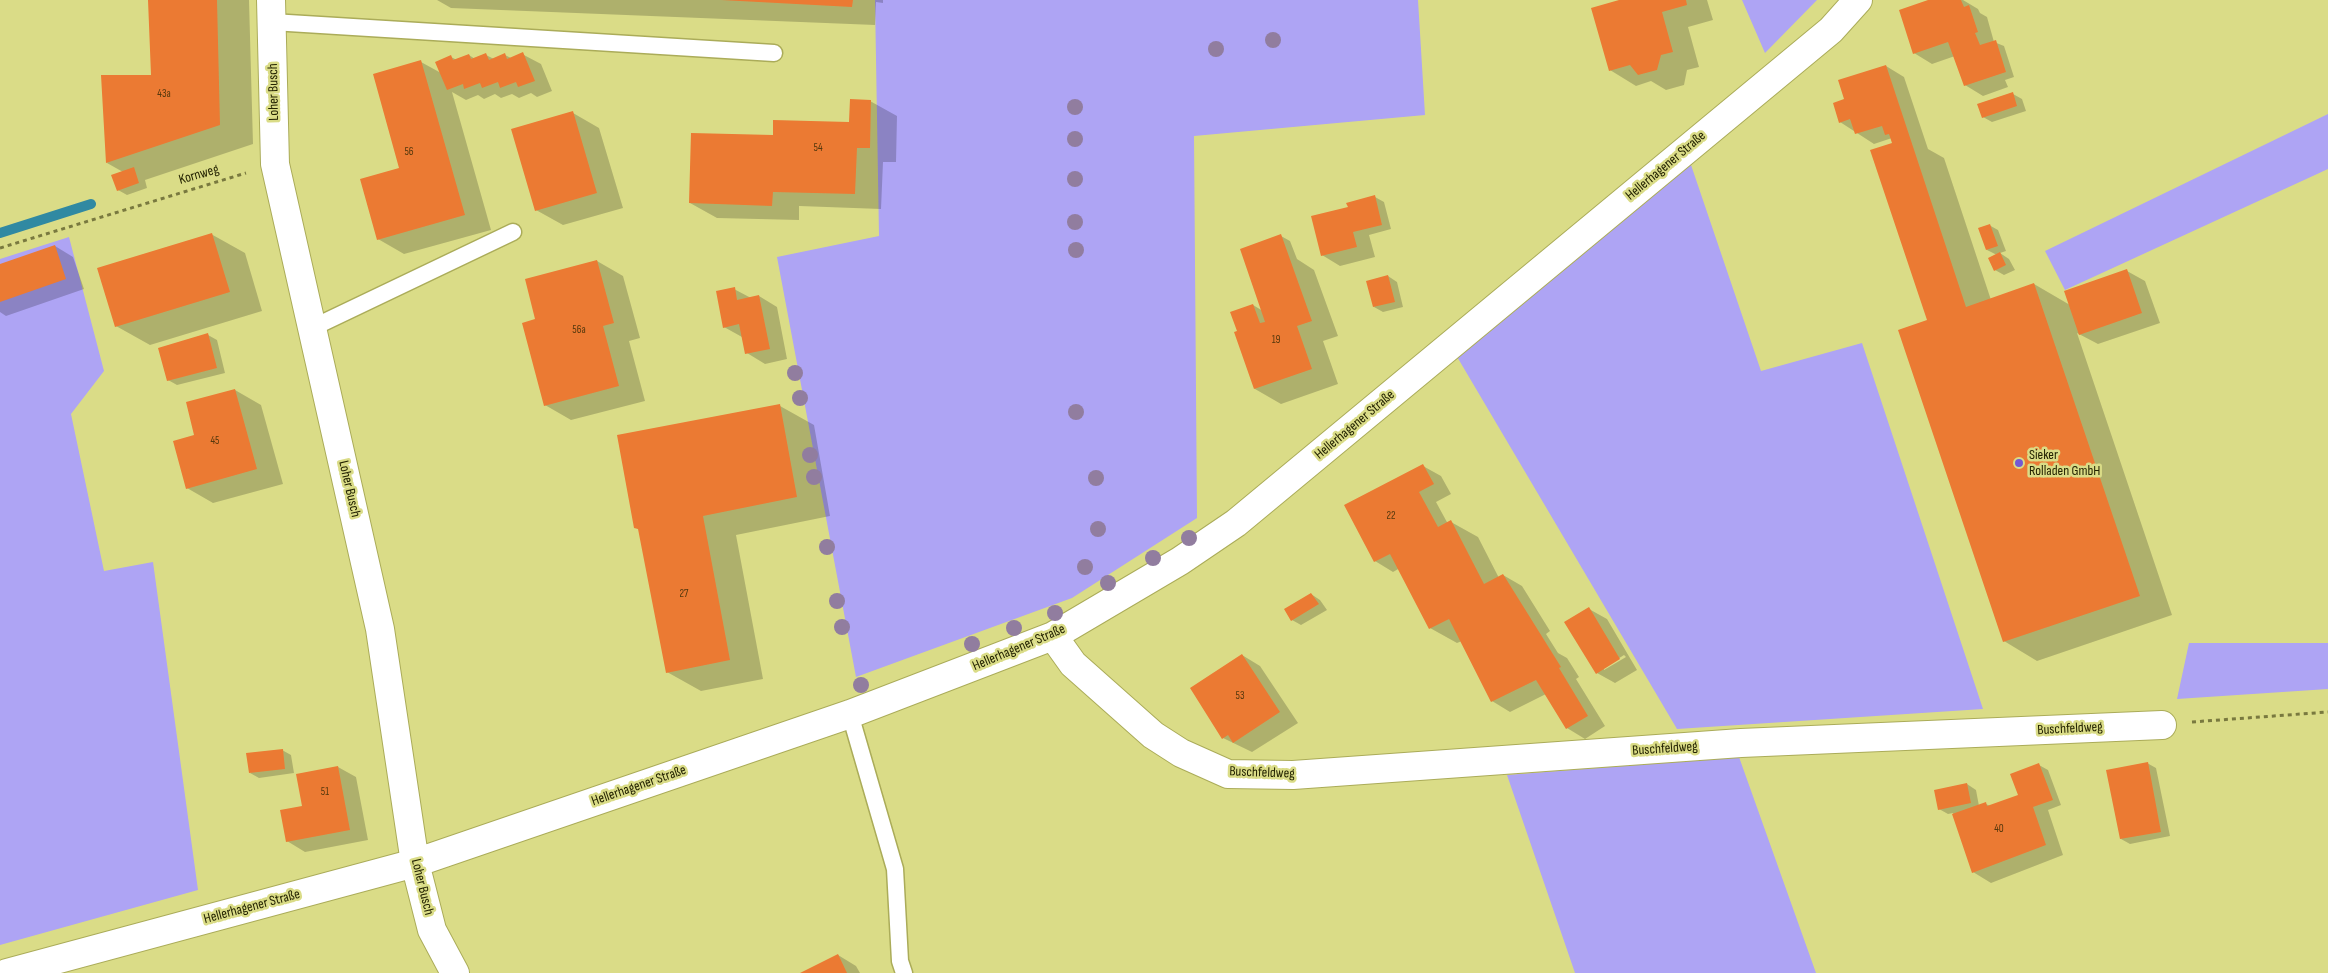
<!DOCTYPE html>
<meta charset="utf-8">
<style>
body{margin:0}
canvas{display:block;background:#dadc87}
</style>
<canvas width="2328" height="973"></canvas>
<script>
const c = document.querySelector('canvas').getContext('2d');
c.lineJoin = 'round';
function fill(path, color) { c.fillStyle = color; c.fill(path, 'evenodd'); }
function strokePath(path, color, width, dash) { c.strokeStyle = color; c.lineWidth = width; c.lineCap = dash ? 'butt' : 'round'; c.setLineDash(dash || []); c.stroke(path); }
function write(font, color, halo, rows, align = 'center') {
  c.font = font + ' "Sofia Sans Condensed",sans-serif'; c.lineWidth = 5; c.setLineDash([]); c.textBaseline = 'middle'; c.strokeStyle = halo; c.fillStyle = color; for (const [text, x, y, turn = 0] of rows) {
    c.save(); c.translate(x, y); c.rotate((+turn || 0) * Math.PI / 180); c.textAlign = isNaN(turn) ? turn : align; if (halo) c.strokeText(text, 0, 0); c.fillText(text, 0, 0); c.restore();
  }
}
fill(new Path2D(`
 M875,0h543l7,115 -231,21 3,382 -125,80 -216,79 -79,-420 102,-21z
 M1742,0h75l-52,53z
 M2328,114v55l-263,121 -20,-39z
 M1689,159l72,212 101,-28 121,366 -306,20 -221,-374z
 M69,237l35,134 -33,43 33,157 49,-9 45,328 -198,55v-686z
 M2189,643h139v46l-151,10z
 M1739,757l77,216h-241l-68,-198z`), '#aea4f4');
fill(new Path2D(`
 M150,0h99l4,144 -108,36 2,8 -20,7 -9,-5 5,-18 -16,-9 45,-87z
 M437,0h446v3l-7,-1 -1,23 -424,-17z
 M1623,0h84l6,20 -25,7 11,40 -12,3 -3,15 -18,5 -15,-9 -15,5 -26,-16z
 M1932,0h31l15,9 2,4 7,4 7,25 10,4 10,31 -9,3 3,7 -25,9 -18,-11 -10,-29 -23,8 -18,-11z
 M522,54l19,10 11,27 -15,6 -6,-4 -12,5 -7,-4 -11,4 -6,-4 -11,5 -6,-4 -12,5 -14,-8 39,138 -87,24 -26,-15 23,-70 20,-107 20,11 10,-16 6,3 12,-5 6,4 11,-4 8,4 11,-4 6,3z
 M1886,66l18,11 24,72 16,9 47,142 43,-16 36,21 57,-34 18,10 15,42 -62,21 -21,-11 95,282 -135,46 -33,-20 -76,-321 -33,-177 -3,-5 -18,6 -34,-22 5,-22z
 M2013,94l9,5 4,12 -34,11 -9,-5z
 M870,101l27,15 -1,46h-13l-2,47 -82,-3v14l-82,-2 -27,-15 84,-67 76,-12z
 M573,113l26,15 24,80 -60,17 -27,-15z
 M1375,197l9,5 7,27 -22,6 6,22 -35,9 -18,-11 27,-47z
 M1989,225l9,5 8,21 -6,2 9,6 6,11 -11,5 -9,-5 2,-15 -10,-5z
 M211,234l34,19 17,58 -112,34 -34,-19z
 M1281,236l9,5 7,18 17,11 24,66 -15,5 15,43 -57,20 -26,-15 -2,-84 10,6z
 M55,246l18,11 11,32 -78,27 -6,-4v-47z
 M597,261l26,15 17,62 -11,3 16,60 -74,19 -26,-15 -8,-85z
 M1388,276l9,6 6,25 -20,5 -9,-5z
 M734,289l17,9 8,-2 18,11 10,52 -22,5 -18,-11 -5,-16 -18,-10z
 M208,335l9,5 8,33 -48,12 -9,-5z
 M235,390l26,15 22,79 -70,19 -26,-15 9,-53z
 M780,406l34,19 16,91 -94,19 27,144 -62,12 -34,-19 -27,-142 -5,-3z
 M1423,466l18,10 10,18 -15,8 12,22 3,-2 27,15 21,41 4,-3 19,11 28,45 -4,3 12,19 9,5 12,19 -3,2 29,47 -20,13 -18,-11 -21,-34 -36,18 -18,-11 -30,-60 -5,2 -27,-15 -30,-60 -7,4 -18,-11z
 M1311,594l9,6 7,10 -26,15 -9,-5z
 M1589,609l18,10 30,51 -22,13 -18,-10zM1624,655l2,2 -22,13v-2z
 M1242,655l18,11 38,57 -46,29 -29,-14z
 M282,750l9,5 3,18 -35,5 -9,-5z
 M2147,763l9,5 14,68 -40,8 -9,-5z
 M2039,765l9,5 13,35 -13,5 15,45 -72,28 -18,-11 -20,-59 -5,1 -9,-5 28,-25 9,6 3,16 7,-2 4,2 29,-10z
 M338,767l18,10 12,63 -63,12 -18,-11 16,-34z
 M838,955l18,11 4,7h-57z`), '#0003');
strokePath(new Path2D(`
 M0,233l91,-29`), '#3089a2', 10);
fill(new Path2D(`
 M148,0h69l3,125 -114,38 -5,-88h50z
 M721,0h132l-1,7z
 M1619,0h67l1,5 -25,7 11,40 -12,3 -4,15 -19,5 -8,-10 -21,6 -18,-63z
 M1928,0h33l3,7 5,-2 9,27 -3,1 5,12 16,-5 10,32 -42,14 -16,-44 -35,12 -14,-44z
 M523,52l12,29 -17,6 -2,-5 -16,6 -2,-6 -16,6 -2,-5 -16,6 -1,-5 -16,6 -12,-28 16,-7 2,5 16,-6 2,5 15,-6 3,7 16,-7 2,6z
 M421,60l44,155 -88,25 -17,-61 39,-11 -26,-94z
 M1886,65l80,242 68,-24 106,313 -137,46 -105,-312 29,-10 -57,-170 22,-7 -3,-9 -4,1 -3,-9 -27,8 -5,-15 -11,4 -6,-20 11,-4 -6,-19z
 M2013,92l4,14 -35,12 -5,-14z
 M850,99l21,1 -1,48h-13l-2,46 -82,-2 -1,14 -83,-3 2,-70 82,2v-15l76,2z
 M573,111l24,82 -62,18 -24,-82z
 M134,167l5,16 -22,8 -6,-16z
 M1375,195l7,30 -29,7 4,15 -36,9 -10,-40 37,-9 -2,-4z
 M1990,224l8,22 -12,4 -8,-22z
 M212,233l18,59 -115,35 -18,-59z
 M1281,234l31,87 -15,5 15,43 -58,20 -20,-57 3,-1 -7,-19 23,-8 7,19 5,-1 -25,-73z
 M55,245l11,34 -66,23v-38z
 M2000,252l6,13 -12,6 -6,-13z
 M597,260l17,63 -11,3 16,60 -75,20 -22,-83 13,-4 -10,-40z
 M2127,269l15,44 -63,22 -15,-44z
 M1388,275l7,27 -22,5 -7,-26z
 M735,287l2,13 22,-5 11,54 -25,5 -6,-30 -16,4 -7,-37z
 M208,333l9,35 -50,13 -9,-33z
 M235,389l22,80 -71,20 -13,-48 21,-6 -8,-33z
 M780,404l17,93 -94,19 27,144 -64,13 -28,-144 -4,-1 -17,-93z
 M1423,464l11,20 -15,8 19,35 13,-7 33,64 19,-10 58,93 -2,1 29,48 -22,13 -30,-49 -45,22 -42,-83 -20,10 -39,-75 -16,8 -30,-57z
 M1311,593l8,11 -28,17 -7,-12z
 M1589,607l31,52 -24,15 -32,-52z
 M1242,654l38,58 -47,31 -5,-8 -6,4 -32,-51z
 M283,749l2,20 -36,4 -3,-20z
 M2148,762l13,70 -41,7 -14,-69z
 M2039,763l14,37 -20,7 13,38 -74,28 -20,-59 34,-12 1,4 31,-11 -8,-21z
 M338,766l12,64 -64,12 -6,-32 22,-4 -6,-32z
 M1967,783l4,20 -33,7 -4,-20z
 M838,954l9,19h-47z`), '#eb7a33');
const lane = new Path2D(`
 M272,22l502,31
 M312,328l201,-96
 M850,714l45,155 5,92 4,12`);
const street = new Path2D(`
 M271,0l4,164 105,465 35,234 17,67 23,43
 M1053,636l20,28 80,71 28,18 47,21 65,1 448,-32 421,-18
 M7,973l408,-110 435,-149 203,-78 127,-75 56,-38 595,-493 27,-30`);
strokePath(lane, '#abac59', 19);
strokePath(street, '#abac59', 30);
strokePath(new Path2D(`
 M0,248l246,-75
 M2192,722l136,-10`), '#79793f', 3, [4, 4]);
strokePath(lane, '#fff', 16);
strokePath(street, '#fff', 28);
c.fillStyle = '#917d9f';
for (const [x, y] of [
 [1273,40],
 [1216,49],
 [1075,107],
 [1075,139],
 [1075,179],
 [1075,222],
 [1076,250],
 [795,373],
 [800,398],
 [1076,412],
 [810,455],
 [814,477],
 [1096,478],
 [1098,529],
 [1189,538],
 [827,547],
 [1153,558],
 [1085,567],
 [1108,583],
 [837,601],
 [1055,613],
 [842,627],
 [1014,628],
 [972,644],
 [861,685]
]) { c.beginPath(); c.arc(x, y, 8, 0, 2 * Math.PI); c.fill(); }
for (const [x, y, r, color] of [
 [2019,463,5,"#7359d3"]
]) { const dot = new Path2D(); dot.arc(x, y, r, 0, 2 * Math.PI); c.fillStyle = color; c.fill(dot); strokePath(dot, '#dadc87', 2); }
write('11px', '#55380d', null, [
 ["43a",164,94],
 ["54",818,148],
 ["56",409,152],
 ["56a",579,330],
 ["19",1276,340],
 ["45",215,441],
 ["22",1391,516],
 ["27",684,594],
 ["53",1240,696],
 ["51",325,792],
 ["40",1999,829]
]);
write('14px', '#232200', '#dadc87', [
 ["Loher Busch",274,92,-91],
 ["Hellerhagener Straße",1666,166,-40],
 ["Kornweg",199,175,-16],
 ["Hellerhagener Straße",1355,425,-40],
 ["Loher Busch",349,489,77],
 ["Hellerhagener Straße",1019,648,-23],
 ["Buschfeldweg",2070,729,-3],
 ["Buschfeldweg",1665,749,-4],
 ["Buschfeldweg",1262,773,2],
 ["Hellerhagener Straße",639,786,-19],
 ["Loher Busch",422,887,76],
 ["Hellerhagener Straße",252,907,-15]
]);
write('14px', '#232200', '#dadc87', [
 ["Sieker",2029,455],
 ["Rolladen GmbH",2029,471]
], 'left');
</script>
